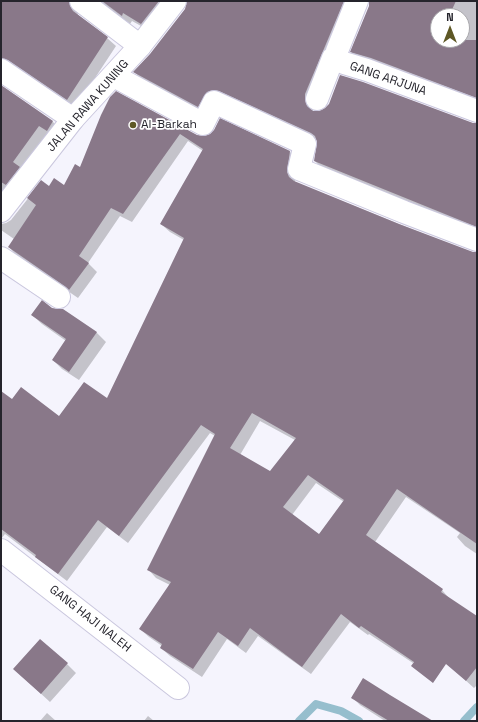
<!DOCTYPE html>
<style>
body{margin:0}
#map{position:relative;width:478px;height:722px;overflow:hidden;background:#f5f4fd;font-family:"Space Grotesk",sans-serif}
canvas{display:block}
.frame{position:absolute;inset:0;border:2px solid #25242c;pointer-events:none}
.north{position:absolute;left:430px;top:8px;width:40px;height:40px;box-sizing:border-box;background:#fff;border:1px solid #a8a7ab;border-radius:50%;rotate:0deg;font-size:11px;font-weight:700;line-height:16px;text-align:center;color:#25242c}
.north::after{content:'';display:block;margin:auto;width:14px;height:18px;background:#5e5825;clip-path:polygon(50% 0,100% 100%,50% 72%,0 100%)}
</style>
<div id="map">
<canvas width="478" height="722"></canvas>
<div class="frame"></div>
<div class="north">N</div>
</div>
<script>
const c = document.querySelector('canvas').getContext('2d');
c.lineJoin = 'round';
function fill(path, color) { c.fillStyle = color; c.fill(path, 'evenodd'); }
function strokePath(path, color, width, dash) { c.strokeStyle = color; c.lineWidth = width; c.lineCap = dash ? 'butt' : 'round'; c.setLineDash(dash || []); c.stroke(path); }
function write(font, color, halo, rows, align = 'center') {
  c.font = font + ' "Space Grotesk",sans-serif'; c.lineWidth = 3.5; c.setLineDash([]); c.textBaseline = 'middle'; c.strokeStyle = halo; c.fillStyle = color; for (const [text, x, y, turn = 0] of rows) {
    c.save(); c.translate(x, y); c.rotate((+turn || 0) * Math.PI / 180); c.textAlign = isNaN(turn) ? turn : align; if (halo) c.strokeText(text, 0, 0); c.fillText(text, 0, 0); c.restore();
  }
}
fill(new Path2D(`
 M1,1h79l-3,8 1,6 29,23 9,8 -40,61 -59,-39 -6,-2 -10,4z
 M100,1h74l-24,30 -18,-10 -2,3z
 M188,1h168l-43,103v8l164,12v107l-154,-61 -8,-9 3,-21 -90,-41 -22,16 -63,-35 -9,-8 17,-18 35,-45z
 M370,1h107v101l-117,-42 -9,-8 19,-47zM438,16h24v24h-24z
 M1,86l52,36 8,8 -60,80z
 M102,116l95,20 93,16 8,8 -3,22 104,42 73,29h5v301l-12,-8 -8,-9 3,-4 -54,-36 -31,45 67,48 13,15 -42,58 -44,-29 -1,1 -18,-13 -39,52 -53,-38 -12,17 -19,-14 -25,38 -32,-21 -9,-8 1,-2 -13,-9 -9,-8 30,-44 -14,-7 -8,-9 67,-133 -5,-3 -82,110 -21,-16 -40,54 -62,-47 -4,5v-146l12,7 46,17 48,-17 77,-160 -14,-8 -9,-8 42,-73 -15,-10 -56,81 -12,-6 -32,47 9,9 -19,26 -61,-42 -8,-9 5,-8 -13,-9v-6l5,-1 5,-3 30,-38 8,5 16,-1 16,-18zM260,421l35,19 -25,33 -30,-18zM316,483l28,19 -25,33 -27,-20z
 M52,308l44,24 10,10 -27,38 -17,-11 -9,-9 13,-19 -24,-17 -10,-9z
 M477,621v64l-3,3 -31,-28z
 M67,664l9,9 -26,29 -36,-33z
 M352,697l67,24h-34l-25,-16z
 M47,713l9,8h-16z
 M148,716l6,5h-10z`), '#0003');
strokePath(new Path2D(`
 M299,721l17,-17 25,7 18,10
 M464,721l13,-14`), '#96becd', 8);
fill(new Path2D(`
 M1,1h68l1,5 3,5 35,26 -41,63 -59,-40 -7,-2z
 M102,1h57l-18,23 -18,-11 -1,3z
 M187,1h157l-39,93v6l2,6 6,5h6l6,-3 4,-4 11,-29 23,7 110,41h4v104l-163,-66 3,-19 -2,-6 -4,-3 -92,-42 -6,-1 -6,2 -9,15 -65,-35 17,-18 35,-45z
 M369,1h87l-7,15h-11v21l-2,3h41v58l-106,-40 -21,-6 19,-46z
 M1,85l52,36 -6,10 -8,-5 -26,36 7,5 -14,18 -5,-3z
 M116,91l81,44 7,1 6,-2 4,-4 6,-12 70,33 -3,21 2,5 5,4 105,43 74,28h4v292l-80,-55 -31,46 77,54 -2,3 36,24v51l-11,14 -20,-17 -13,19 -22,-17 3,-4 -53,-36 -2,2 -18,-14 -39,53 -52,-39 -12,18 -20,-14 -25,37 -33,-21 2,-4 -23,-15 32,-47 -24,-12 68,-136 -14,-9 -82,111 -21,-16 -40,54 -23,-17 1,-2 -35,-26v-138l11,8 9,-12 38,29 25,-34 23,16 77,-160 -24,-14 43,-75 -23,-15 -57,80 -12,-6 -32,48 10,7 -20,27 -3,-3 -58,-40 28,-42 -9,-7 14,-18 8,6 5,-8 10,7 11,-21 5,3 21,-52 9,-18zM252,413l44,25 -26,33 -40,-23zM308,475l36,25 -25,34 -36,-27z
 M42,300l10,8 6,1h5l34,23 -28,40 -17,-12 14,-21 -35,-24z
 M40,639l28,24 -27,31 -28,-25z
 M363,678l27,17 43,26h-44l-38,-23z`), '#897889');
const minor = new Path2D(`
 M81,1l59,45
 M357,1l-20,50 -1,5 1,4 7,3 23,7 110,41
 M1,70l72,49
 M114,76l89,48 11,-22 91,42 -6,25 105,43 73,28
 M317,99l16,-41 4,1
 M1,258l58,39
 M1,550l177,138`);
const tertiary = new Path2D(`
 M1,211l72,-92 67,-73 35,-45`);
strokePath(minor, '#cac7de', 24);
strokePath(tertiary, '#cac7de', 24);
strokePath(minor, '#fff', 22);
strokePath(tertiary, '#fff', 22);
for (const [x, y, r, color] of [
 [133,125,4,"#5e5825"]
]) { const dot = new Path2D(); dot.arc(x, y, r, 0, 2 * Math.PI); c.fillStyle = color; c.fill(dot); strokePath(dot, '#fff', 1.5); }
write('12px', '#25242c', '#fff', [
 ["GANG ARJUNA",388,79,19],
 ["JALAN RAWA KUNING",88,106,-49],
 ["GANG HAJI NALEH",90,619,38]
]);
write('12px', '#25242c', '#fff', [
 ["Al-Barkah",141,125]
], 'left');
</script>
